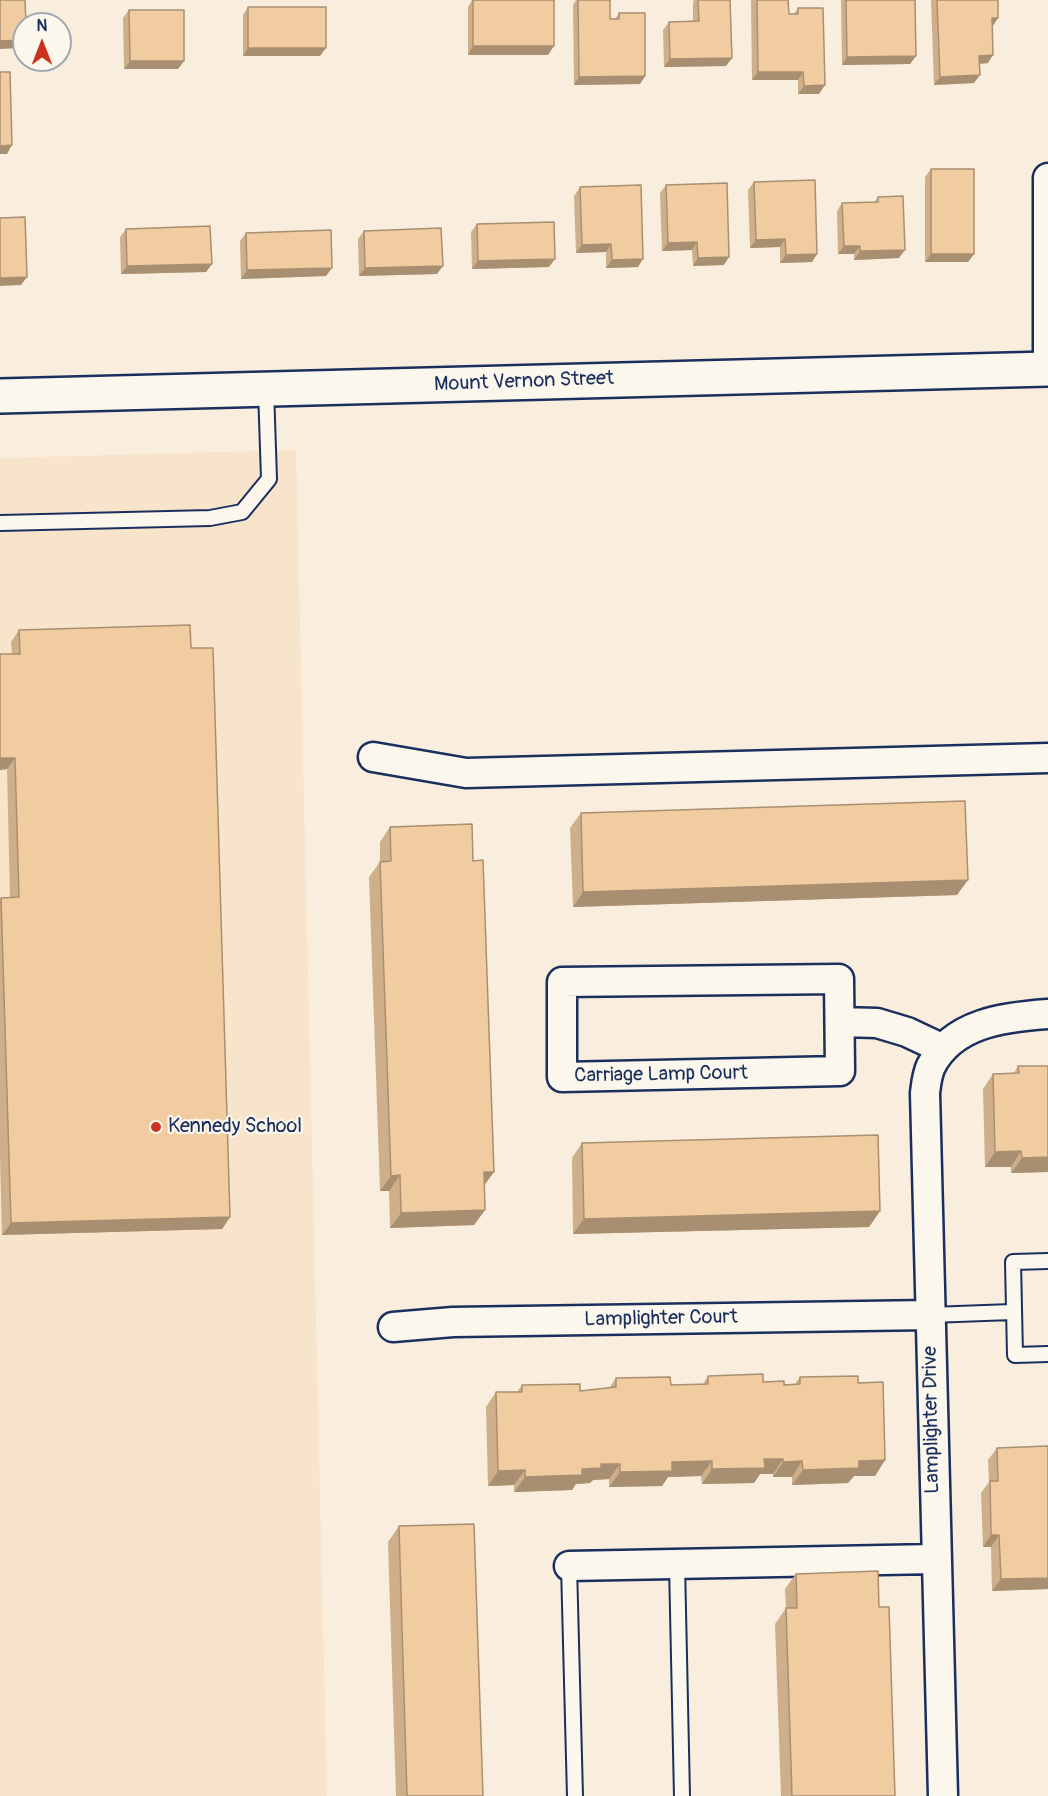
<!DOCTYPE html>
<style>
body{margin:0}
#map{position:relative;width:1048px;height:1796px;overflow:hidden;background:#f9eedd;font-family:Pangolin,sans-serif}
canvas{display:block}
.north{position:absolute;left:12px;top:12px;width:60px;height:60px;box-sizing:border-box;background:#fbf7ec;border:2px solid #a1a7b3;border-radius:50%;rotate:0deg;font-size:16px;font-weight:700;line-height:24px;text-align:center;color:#1b2f5e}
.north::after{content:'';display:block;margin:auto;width:21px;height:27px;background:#c8321e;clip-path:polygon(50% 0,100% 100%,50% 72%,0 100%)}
</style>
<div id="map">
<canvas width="1048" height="1796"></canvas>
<div class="north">N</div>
</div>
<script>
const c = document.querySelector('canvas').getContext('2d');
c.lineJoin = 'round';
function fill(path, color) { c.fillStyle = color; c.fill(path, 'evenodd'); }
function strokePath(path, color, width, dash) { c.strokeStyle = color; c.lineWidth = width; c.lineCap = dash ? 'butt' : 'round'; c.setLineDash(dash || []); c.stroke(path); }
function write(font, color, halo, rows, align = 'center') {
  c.font = font + ' Pangolin,sans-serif'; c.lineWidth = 4.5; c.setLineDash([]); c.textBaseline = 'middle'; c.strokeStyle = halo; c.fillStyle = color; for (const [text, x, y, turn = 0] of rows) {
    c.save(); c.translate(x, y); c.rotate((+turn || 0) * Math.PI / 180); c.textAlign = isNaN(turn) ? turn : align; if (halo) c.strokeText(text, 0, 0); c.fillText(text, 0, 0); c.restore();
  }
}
fill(new Path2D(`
 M296,450l31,1346h-327v-1338z`), '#f7e4cb');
const service = new Path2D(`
 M0,523l210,-5 32,-6 27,-33 -3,-90
 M1048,1261l-35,1 2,93 33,-1
 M930,1315l82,-3
 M677,1564l5,232
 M569,1566l6,230`);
const minor = new Path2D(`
 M1048,178v177
 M373,757l93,16 582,-15
 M839,979l1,92 -278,6v-95z
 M840,1022l37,1 30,9 36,17
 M393,1327l60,-5 477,-7
 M569,1566l366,-7
 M943,1796l-18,-703c1,-8 2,-19 6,-27 22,-43 73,-49 117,-52`);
const tertiary = new Path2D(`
 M0,396l1048,-27`);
strokePath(service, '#1b2f5e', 18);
strokePath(minor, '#1b2f5e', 33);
strokePath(tertiary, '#1b2f5e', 38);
strokePath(service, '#fbf7ec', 14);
strokePath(minor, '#fbf7ec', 28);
strokePath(tertiary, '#fbf7ec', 33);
fill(new Path2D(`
 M472,0h82l-6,55h-80v-48z
 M576,0h34v19h5l4,-6 26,63 -5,8 -66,1 -1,-80z
 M694,0h36l-4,66 -62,1 -1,-37 6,-8 24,-1v-19z
 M751,0h37l1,14h5l4,-6 21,86h-21v-14h-46z
 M841,0h74l1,56 -6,8 -68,1z
 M931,0h67l-5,26 -5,37 -8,1 -6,19 -40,2z
 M248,7l72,49h-77v-41z
 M129,10l55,51 -6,8h-54l-1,-51z
 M931,169l43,85 -6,8h-43v-85z
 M754,182l63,72 -5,8 -32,1v-16l-30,1 -2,-58z
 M666,185l58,80 -31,1 -1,-16 -30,1 -2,-58z
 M580,187l58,80 -32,1v-16l-30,1 -2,-57z
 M878,197l21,61 -45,2v-6h-16l-1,-43 5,-8 32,-1z
 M477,224l72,43 -77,2 -1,-37z
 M126,229l86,35 -6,8 -85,2 -1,-37z
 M364,231l73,43 -78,2 -1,-37z
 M246,233l80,43 -85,3 -1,-38z
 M19,630l172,18 39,569 -8,12 -220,6 -2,-80v-256l1,-1h9l-3,-129 -7,1v-116h12l-1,-12z
 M581,813l376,82 -384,12 -3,-79z
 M390,827l94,358 1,25 -11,15 -84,3 -1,-37h-9l-11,-314 11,-15v-20z
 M1018,1066h30v106l-37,1v-6h-26l-2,-78 10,-15 21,-1z
 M582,1143l298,68 -11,16 -296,7 -1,-76z
 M708,1376l76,9 11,-1 5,-7 58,6 27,77 -10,16h-21l-6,7 -56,2v-8h-19v-3h-13l-6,9 -52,1 -1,-8 -33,1 -6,9 -53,1v-8l-16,1 -3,3 -14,1 -4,6 -58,2v-7l-26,1 -2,-79 10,-15h21l5,-7 58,6 30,-4 6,-9 55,7 32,-1z
 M997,1448l51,141 -56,2 -1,-44h-8l-2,-54 8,-11 -1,-22z
 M399,1526l84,270h-87l-8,-254z
 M796,1574l83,33 16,189h-114l-6,-172 11,-16 -1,-19z`), '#cfaf8a');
fill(new Path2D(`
 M992,18h6l-5,8z
 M24,40v4l-3,4 -21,1v-8z
 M473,46h81l-6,9h-80z
 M248,48h78l-6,8h-77z
 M993,55l-5,8 -14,1 5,-8z
 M916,56l-6,8 -68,1 5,-8z
 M732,58l-6,8 -62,1 6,-8z
 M130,61h54l-6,8h-54z
 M758,72h45l-5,8h-46z
 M980,75l-6,8 -40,2 6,-8z
 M645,76l-5,8 -66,1 5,-8z
 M825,85l-6,9h-21l6,-8z
 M12,145l-5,9h-7v-8z
 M785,239l-5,8 -30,1 6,-8z
 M697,242l-5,8 -30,1 6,-8z
 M611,244l-5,8 -30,1 6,-8z
 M844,246h16l-6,8h-16z
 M905,250l-6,8 -45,2 6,-9z
 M817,254l-5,8 -32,1 6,-8z
 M931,254h43l-6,8h-43z
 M729,257l-5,8 -31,1 5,-8z
 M555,259l-6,8 -77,2 6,-8z
 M643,259l-5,8 -32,1 6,-8z
 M212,264l-6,8 -85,2 6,-8z
 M443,266l-6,8 -78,2 6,-8z
 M332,268l-6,8 -85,3 6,-9z
 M27,277l-6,8 -21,1v-8z
 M0,758h15l-8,11 -7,1z
 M968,880l-11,15 -384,12 10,-15z
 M1021,1151l-10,16h-26l10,-15z
 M1048,1157v15l-37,1 11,-15z
 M484,1172h10l-11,15z
 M400,1175l-11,16h-9l11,-15z
 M485,1210l-11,15 -84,3 11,-15z
 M880,1211l-11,16 -296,7 11,-15z
 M230,1217l-8,12 -220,6 9,-12z
 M764,1459h19l-10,15h-13l-6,9 -52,1 10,-15z
 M885,1460l-10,16h-21l-6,7 -56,2 11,-15 56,-9z
 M712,1461l-11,15 -33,1 -6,9 -53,1 11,-15 52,-10z
 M802,1461l-10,16h-19l10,-15z
 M601,1464h19l-11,15 -16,1 -3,3 -14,1 -4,6 -58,2 11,-15 57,-8z
 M525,1470l-11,15 -26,1 10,-15z
 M991,1535h8l-8,12h-8z
 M1048,1578v11l-56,2 9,-12z`), '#a98f71');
const building = new Path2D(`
 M0,0h25l1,24h-2v16l-24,1z
 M473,0h81v46h-81z
 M578,0h32v19h9v-6h26v63l-66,1z
 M698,0h32l2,58 -62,1 -1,-37 30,-1z
 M757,0h31l1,14h9v-6h25l2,77 -21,1 -1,-14h-45z
 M846,0h69l1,56 -69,1z
 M937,0h61v18h-6l1,37 -14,1 1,19 -40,2z
 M248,7h78v41h-78z
 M129,10h55v51h-54z
 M0,72h10l2,73 -12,1z
 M931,169h43v85h-43z
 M815,180l2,74 -31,1 -1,-16 -29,1 -2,-58z
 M727,183l2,74 -31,1 -1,-16 -29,1 -2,-58z
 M641,185l2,74 -31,1 -1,-16 -29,1 -2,-58z
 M903,196l2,54 -45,1v-5h-16l-2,-43 36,-1v-5z
 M25,217l2,60 -27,1v-60z
 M554,222l1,37 -77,2 -1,-37z
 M210,226l2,38 -85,2 -1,-37z
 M441,228l2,38 -78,2 -1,-37z
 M331,230l1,38 -85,2 -1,-37z
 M190,625l1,23h22l17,569 -219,6 -10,-325 18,-1 -4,-139h-15v-104h20l-1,-24z
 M965,801l3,79 -385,12 -2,-79z
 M472,824l1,37 10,-1 11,312h-10l1,38 -84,3 -1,-38 -9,1 -11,-314 11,-1 -1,-34z
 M1018,1066h30v91l-26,1 -1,-7 -26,1 -2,-78 26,-1z
 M878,1135l2,76 -296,8 -2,-76z
 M763,1374v8l21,-1v4l16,-1v-7l58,-1v7l25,-1 2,78 -26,1v7l-56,2 -1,-9 -19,1v-3h-19l1,9 -53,1v-8l-40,1v9l-52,1v-8h-19v4l-19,1v6l-57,2v-7l-27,1 -2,-79h26v-7l58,-1v7l36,-4v-9l54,-1 1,8 37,-1v-8z
 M1048,1446v132l-47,1 -2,-44h-8l-1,-54h8l-1,-33z
 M474,1524l9,272h-76l-8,-270z
 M878,1571l1,36h10l6,189h-103l-6,-188h11l-1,-34z`);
fill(building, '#f1cca1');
strokePath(building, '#a98f71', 1.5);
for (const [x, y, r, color] of [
 [156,1127,6,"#c8321e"]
]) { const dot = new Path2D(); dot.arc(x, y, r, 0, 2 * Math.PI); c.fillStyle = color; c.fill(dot); strokePath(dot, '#fbf7ec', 2); }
write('20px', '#1b2f5e', '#fbf7ec', [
 ["Mount Vernon Street",524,382,-2],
 ["Carriage Lamp Court",661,1075,-1],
 ["Lamplighter Court",661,1319,-1],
 ["Lamplighter Drive",932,1420,-91]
]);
write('20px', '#1b2f5e', '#fbf7ec', [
 ["Kennedy School",168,1127]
], 'left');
</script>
